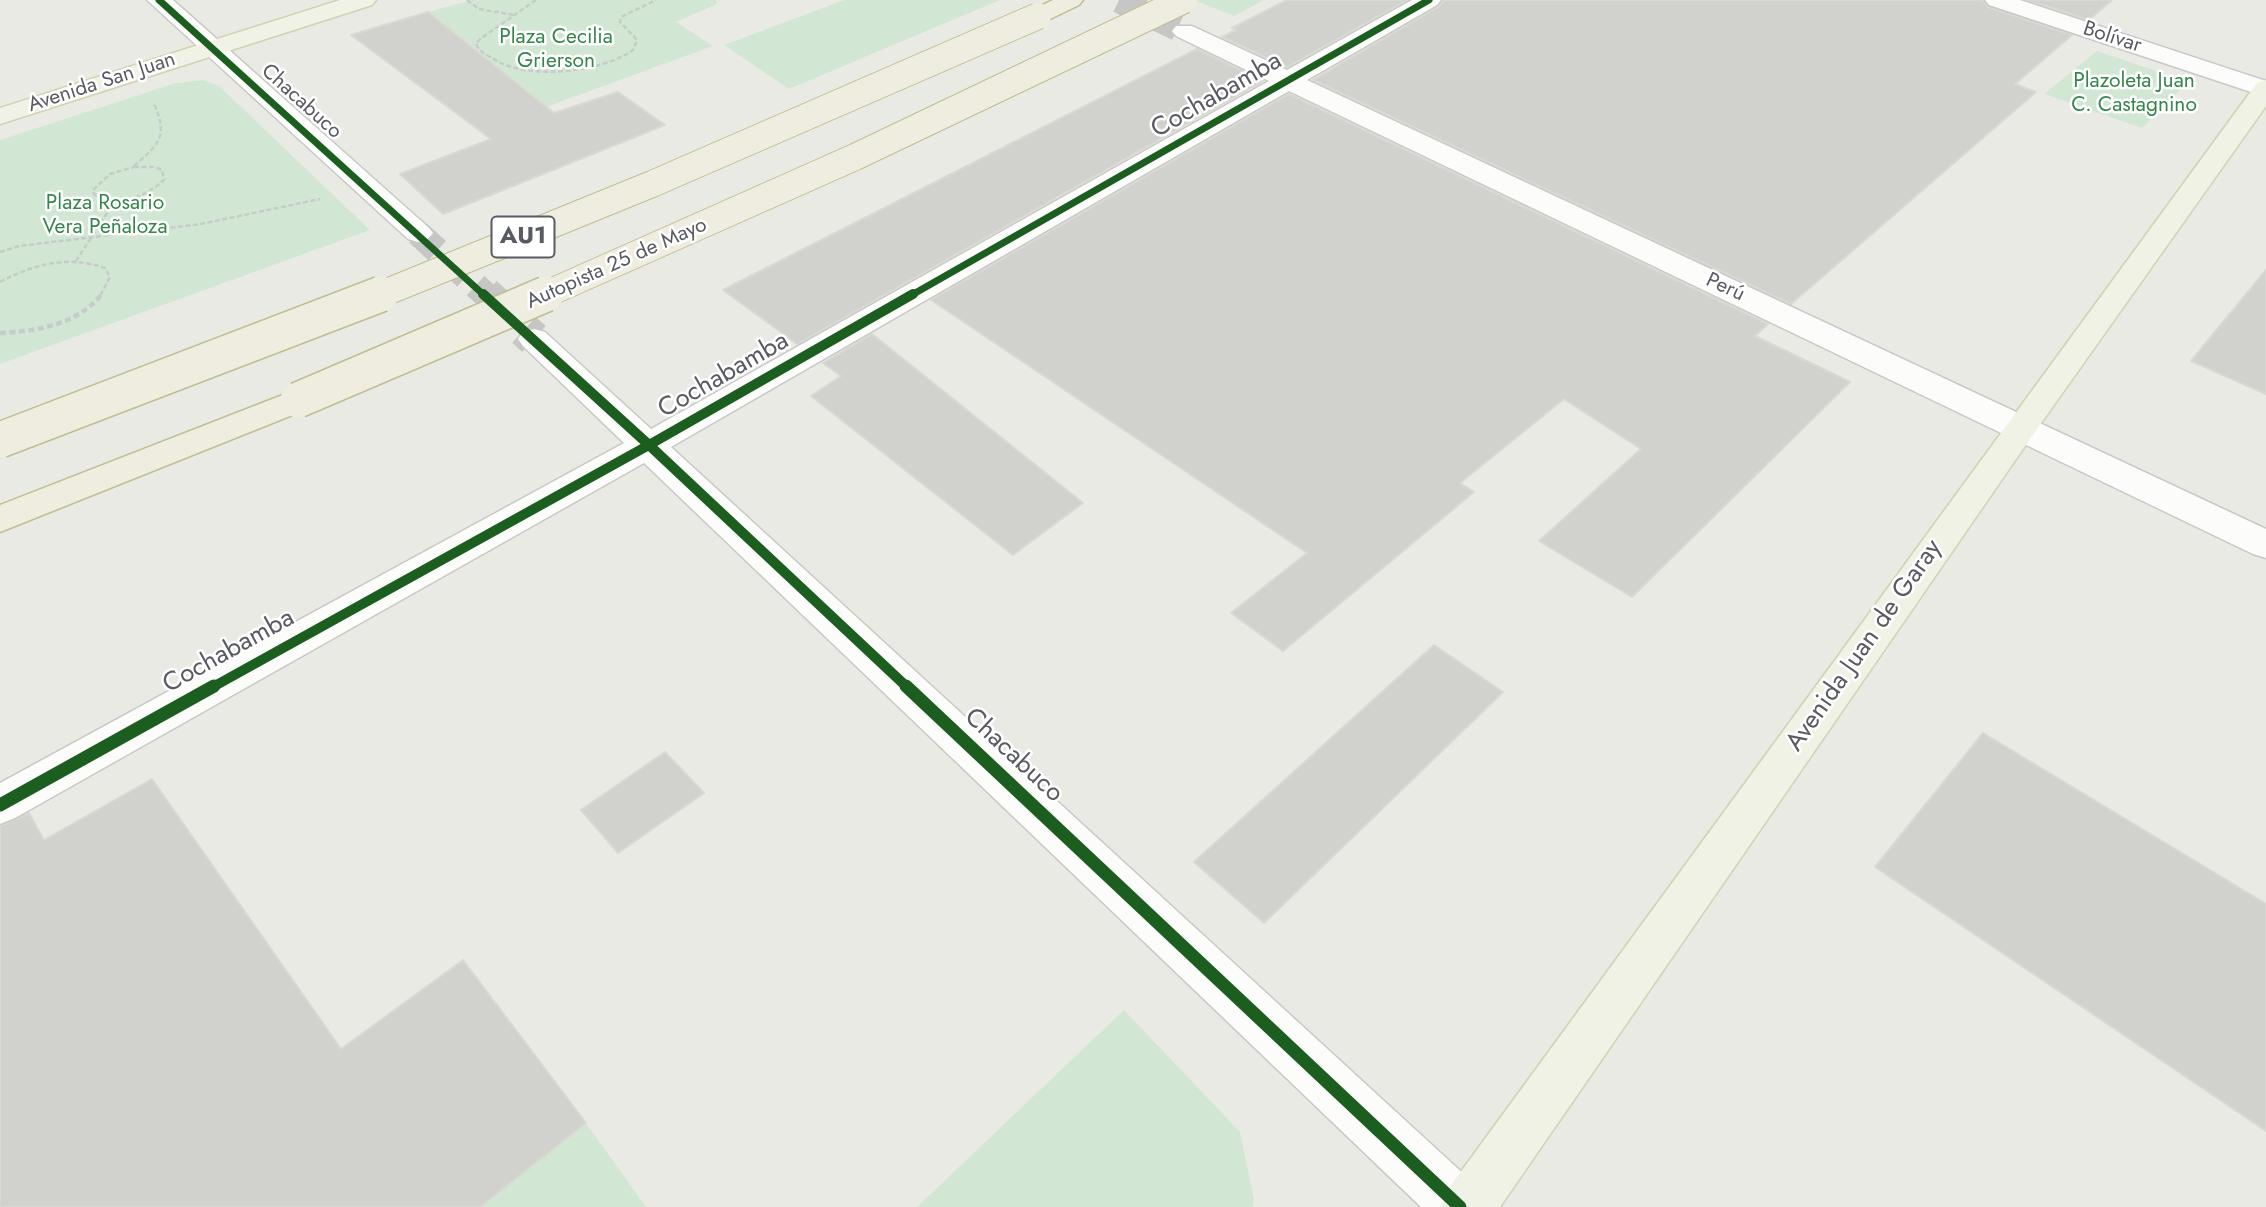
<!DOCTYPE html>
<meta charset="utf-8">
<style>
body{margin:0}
canvas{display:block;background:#eaeae4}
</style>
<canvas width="2266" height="1207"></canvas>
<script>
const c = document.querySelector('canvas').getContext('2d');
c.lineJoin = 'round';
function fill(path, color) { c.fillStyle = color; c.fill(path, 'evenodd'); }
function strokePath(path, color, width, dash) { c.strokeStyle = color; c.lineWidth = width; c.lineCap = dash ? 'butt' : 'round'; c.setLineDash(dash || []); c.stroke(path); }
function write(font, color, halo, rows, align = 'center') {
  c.font = font + ' Jost,sans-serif'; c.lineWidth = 5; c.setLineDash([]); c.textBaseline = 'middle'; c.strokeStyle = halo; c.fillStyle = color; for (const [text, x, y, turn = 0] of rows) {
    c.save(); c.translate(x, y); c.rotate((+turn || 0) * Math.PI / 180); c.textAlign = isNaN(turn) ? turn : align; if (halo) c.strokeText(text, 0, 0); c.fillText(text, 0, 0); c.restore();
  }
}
fill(new Path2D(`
 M472,0h244l1,4 -41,18 37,24 -167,61 -118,-95z
 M844,0h156l-211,89 -65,-44z
 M1194,0h70l-30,16z
 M2097,51l71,24 13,14 -39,39 -98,-34z
 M203,80l16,6 151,144 -370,134v-224l176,-57z
 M1124,1010l116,122 14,68 -1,7h-336z
 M586,1123l60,84h-166z`), '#d1e7d3');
const building = new Path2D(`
 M1287,0h120l-120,67 -65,-30 14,-7 -4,-2z
 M1444,0h538l6,7 84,28 -57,49 21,8 -245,212 -478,-224 125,-73z
 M2028,0h84l-23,20z
 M428,12l126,101 64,-21 47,33 -222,89 -43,-40 91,-35 -140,-104z
 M1197,49l66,32 -466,263 -74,-54z
 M1289,94l479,230 -13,12 95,46 -218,215 -93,-56 102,-92 -77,-50 -104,84 14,9 -191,159 -52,-38 76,-60 -376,-253z
 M2266,270v124l-75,-33z
 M872,334l211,169 -70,52 -202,-159 30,-20 -18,-13z
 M1434,645l69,47 -239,231 -70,-61z
 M1983,733l283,171v227l-391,-264z
 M665,752l39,41 -86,60 -37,-43z
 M152,779l189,270 122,-89 123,163 -106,84h-480v-381l29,-13 15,27z`);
fill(building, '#d1d1ce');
strokePath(building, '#d9d9d3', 2);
strokePath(new Path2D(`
 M1119,0l65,31
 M418,233l69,63`), '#c6c6c4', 26, [26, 13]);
strokePath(new Path2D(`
 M485,294l49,45`), '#c6c6c4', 35, [35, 18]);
const minor = new Path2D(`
 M147,0h26l255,227 5,6 -5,6 -10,3 -10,-3z
 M1412,0h29l-4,5 -130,75 959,449v29l-13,-4 -964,-463 -618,356 808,741 8,19h-66l-777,-744 -629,355 -15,6v-41l624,-340 -101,-97 -5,-7 5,-7 11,-3 11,3 106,97 618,-348 -93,-45 -4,-5 4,-5h16l95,44z
 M1985,0h35l246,81v16l-277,-92z`);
const major = new Path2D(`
 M340,0h36l-4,5 -372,119v-16z
 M2266,80v26l-234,330 -532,771h-59l8,-19 808,-1105z`);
const highway = new Path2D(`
 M1053,0h30l-4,5 -33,16h-16l-4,-5 4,-5z
 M298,389l12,3 5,8 -5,8 -310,124v-27z`);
strokePath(minor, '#c8c8c7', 3);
strokePath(major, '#d2d1b1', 3);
strokePath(highway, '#c1bd91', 3);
strokePath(new Path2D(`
 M467,0l12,9 35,6
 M536,0l-56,39 -4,5c3,7 9,10 16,14 33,23 109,15 141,-8l4,-10 -17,-18 1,-5 35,-17
 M134,166c24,-21 35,-29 20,-62
 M134,167h21l7,3 2,10c-19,17 -47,29 -70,14l-1,-4 17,-16z
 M0,252l19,-6 182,-22 119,-25
 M76,261l39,-60
 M0,282c34,-18 68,-27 105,-14l5,9 -10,19`), '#c6ccca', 2.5, [5, 2.5]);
strokePath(new Path2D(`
 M0,333c37,-2 77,-8 102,-39`), '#c6ccca', 4.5, [6, 3.5]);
fill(minor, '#fcfcfb');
fill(major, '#f1f2e6');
fill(highway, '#eeeddf');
const highwayBridgeFar1 = new Path2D(`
 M377,296l275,-112 386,-168
 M542,296l313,-139 329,-157`);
const highwayBridge = new Path2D(`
 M298,400l248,-106
 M0,440l381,-146`);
strokePath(highwayBridgeFar1, '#c1bd91', 28, []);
strokePath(highwayBridge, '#c1bd91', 38, []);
strokePath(highwayBridgeFar1, '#eeeddf', 26);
strokePath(highwayBridge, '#eeeddf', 35);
strokePath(new Path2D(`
 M159,0l326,296
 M910,296l519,-296`), '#1b5e20', 7);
strokePath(new Path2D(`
 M483,294l166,151 259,243
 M211,688l438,-243 264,-151`), '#1b5e20', 10);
strokePath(new Path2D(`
 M906,686l554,521
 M0,805l214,-119`), '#1b5e20', 13);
write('21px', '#34864a', '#fff', [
 ["Plaza Cecilia",556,38],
 ["Grierson",556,62],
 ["Plazoleta Juan",2134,82],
 ["C. Castagnino",2134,106],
 ["Plaza Rosario",105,204],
 ["Vera Peñaloza",105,228]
]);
write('21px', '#595b62', '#fff', [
 ["Bolívar",2112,38,18],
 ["Avenida San Juan",102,83,-18],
 ["Chacabuco",301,102,42],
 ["Autopista 25 de Mayo",617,264,-24],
 ["Perú",1725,288,25]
]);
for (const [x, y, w] of [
 [523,237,63]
]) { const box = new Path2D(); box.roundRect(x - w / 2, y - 20.5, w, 41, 5); c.fillStyle = '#fff'; c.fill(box); strokePath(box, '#595b62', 2); }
write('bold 24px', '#595b62', null, [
 ["AU1",523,237]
]);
write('26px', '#595b62', '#fff', [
 ["Cochabamba",1217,96,-30],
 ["Cochabamba",724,376,-30],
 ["Avenida Juan de Garay",1865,646,-55],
 ["Cochabamba",229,652,-29],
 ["Chacabuco",1013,756,43]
]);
</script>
